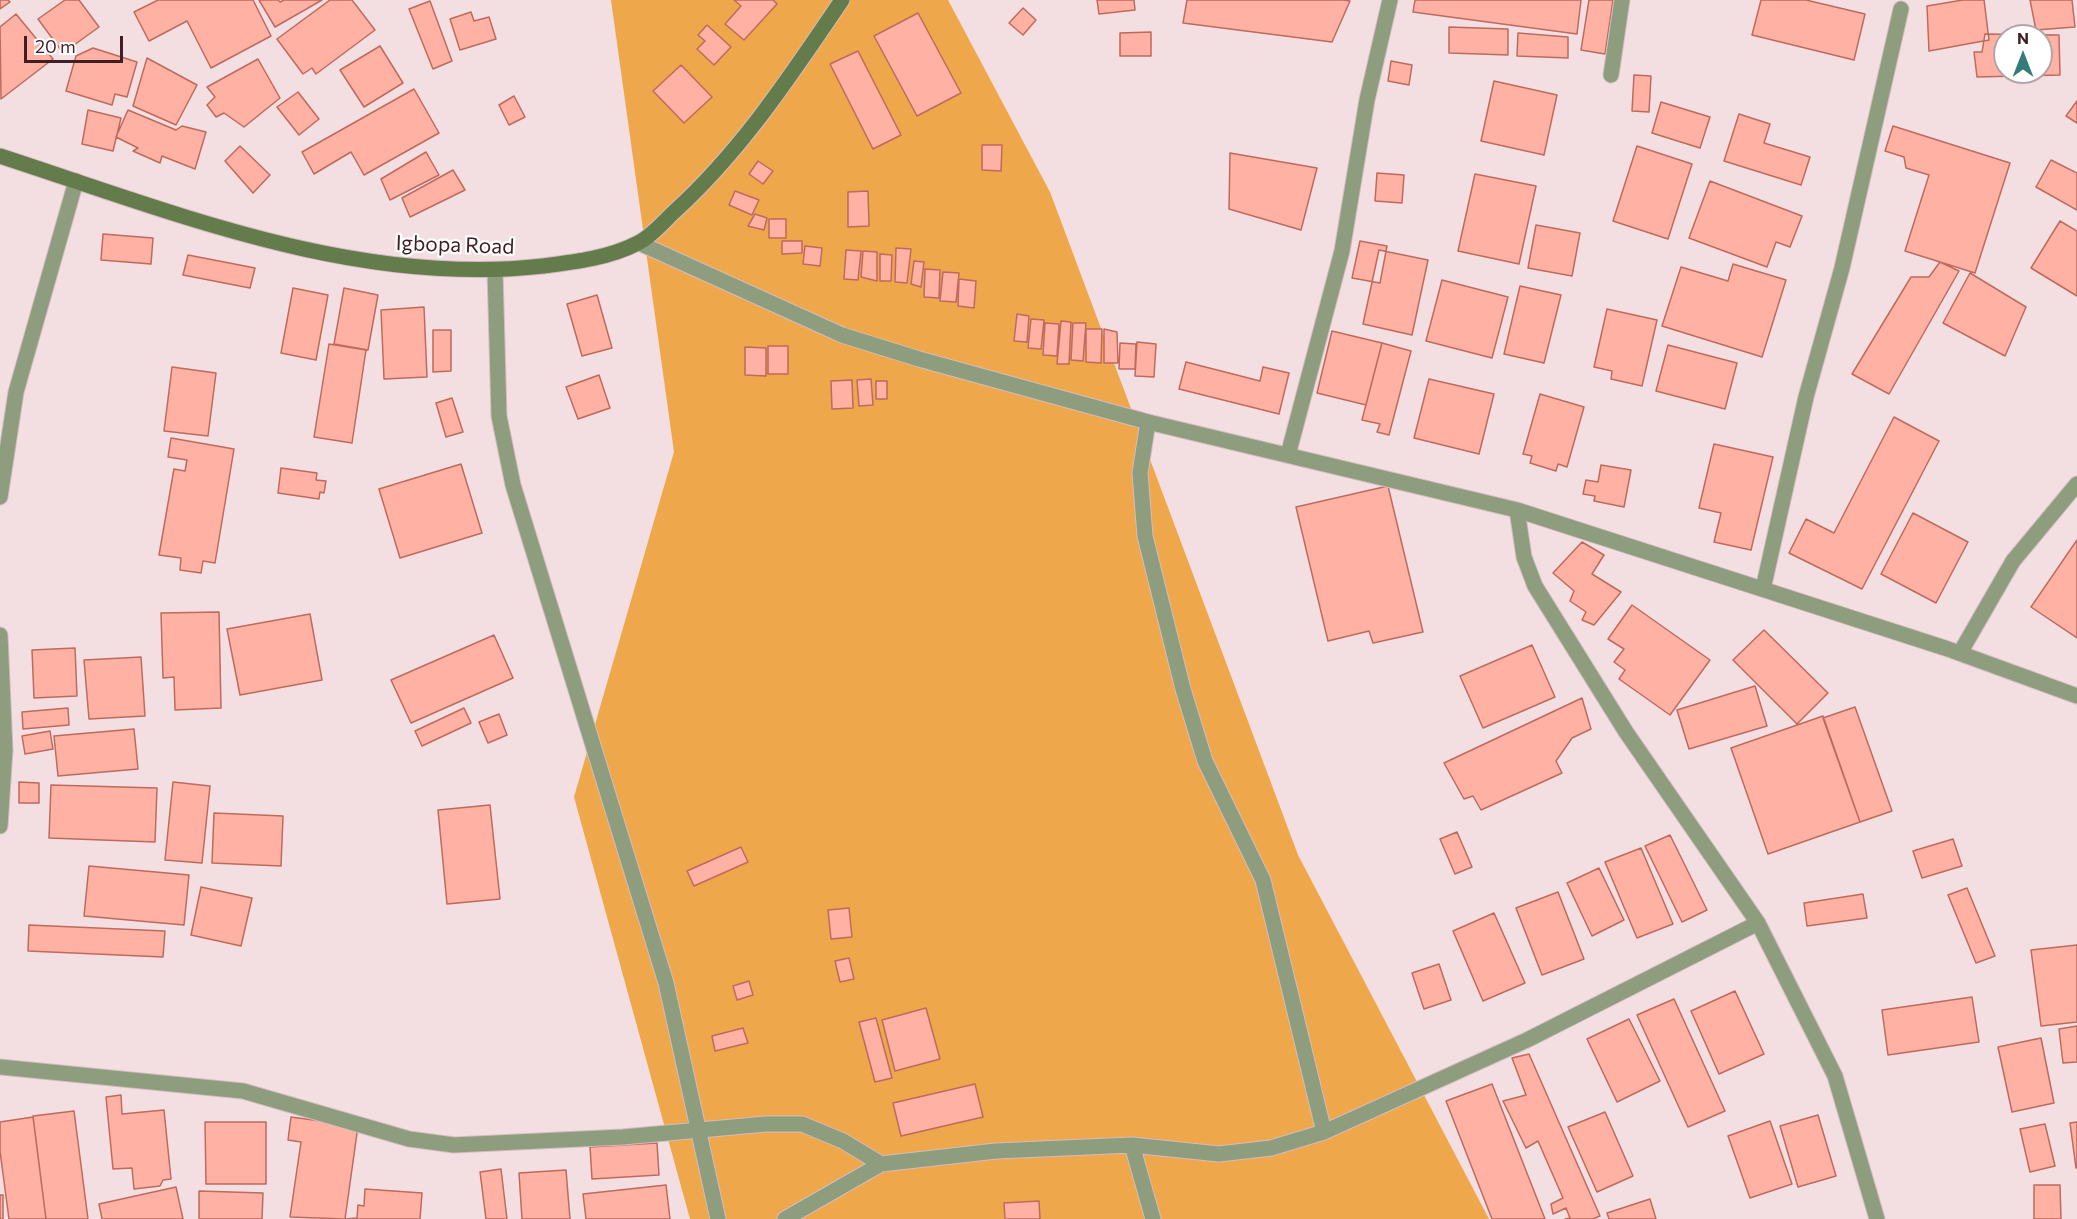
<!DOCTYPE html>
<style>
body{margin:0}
#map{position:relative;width:2077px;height:1219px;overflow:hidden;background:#f3dfe1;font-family:Commissioner,sans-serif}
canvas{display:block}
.north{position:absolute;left:1993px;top:24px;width:60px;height:60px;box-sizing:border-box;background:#fff;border:2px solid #b3a5a7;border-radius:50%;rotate:0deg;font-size:16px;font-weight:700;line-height:24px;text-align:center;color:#411e24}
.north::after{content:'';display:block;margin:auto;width:21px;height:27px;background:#347c78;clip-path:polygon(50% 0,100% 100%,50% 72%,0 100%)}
.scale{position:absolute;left:24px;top:36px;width:99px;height:27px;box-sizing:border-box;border:3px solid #411e24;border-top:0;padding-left:8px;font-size:18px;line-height:21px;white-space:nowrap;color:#411e24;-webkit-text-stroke:4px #fff;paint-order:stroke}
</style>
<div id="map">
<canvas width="2077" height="1219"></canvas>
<div class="north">N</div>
<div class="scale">20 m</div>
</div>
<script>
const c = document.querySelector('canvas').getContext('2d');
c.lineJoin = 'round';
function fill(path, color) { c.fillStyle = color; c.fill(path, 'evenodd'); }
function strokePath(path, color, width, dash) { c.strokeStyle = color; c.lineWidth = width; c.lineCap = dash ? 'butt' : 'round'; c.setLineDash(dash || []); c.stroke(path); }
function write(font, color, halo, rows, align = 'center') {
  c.font = font + ' Commissioner,sans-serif'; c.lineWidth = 4.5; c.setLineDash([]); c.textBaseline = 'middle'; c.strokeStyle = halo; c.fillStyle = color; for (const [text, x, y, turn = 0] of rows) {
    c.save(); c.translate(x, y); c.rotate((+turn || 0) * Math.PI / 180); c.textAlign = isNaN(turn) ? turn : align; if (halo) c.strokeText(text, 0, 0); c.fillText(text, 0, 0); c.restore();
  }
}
fill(new Path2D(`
 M611,0h337l102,192 248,663 191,364h-799l-116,-422 100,-345z`), '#efa74b');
const building = new Path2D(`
 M0,0h8l2,2 -10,7z
 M65,0h14l20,27 -36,26 -25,-34z
 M158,0h95l18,36 -60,32 -24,-47 -38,20 -15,-29z
 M259,0h19l2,2 4,-2h38l-47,27z
 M330,0h22l23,30 -59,44 -4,-6 -9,6 -26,-35z
 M734,0h39l4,4 -33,36 -19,-16 16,-18z
 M1097,0h37l1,10 -36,4z
 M1187,0h156l7,1 -18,41 -149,-19z
 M1415,0h166l-4,34 -164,-22z
 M1589,0h24l-8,54 -24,-4z
 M1761,0h45l59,14 -11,46 -102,-25z
 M1963,0h21l5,40 -60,11 -2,-45z
 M2030,0h42l3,27 -39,3z
 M430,1l22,60 -19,8 -24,-60z
 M1023,8l13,12 -13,15 -14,-12z
 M471,12l3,9 15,-4 7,22 -36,11 -10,-31z
 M918,13l43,80 -44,23 -43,-80z
 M16,14l37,45 -52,40 -1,-72z
 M707,25l24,22 -17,18 -17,-16 8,-8 -7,-6z
 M1449,27l59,2v26l-59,-2z
 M1151,32v24h-31v-23z
 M1518,33l50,4v21l-51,-2z
 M1985,34l74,1 1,40 -83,2 -3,-25h8zM2005,36h36v36h-36z
 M380,46l23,37 -39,24 -24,-37z
 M93,48l44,14 -10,35 -12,-3 -3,11 -46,-14 10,-35z
 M858,51l43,84 -28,14 -43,-85z
 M147,58l50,27 -21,40 -43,-19z
 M258,59l22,39 -36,29 -20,-14 -8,4 -9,-12 8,-8 -8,-10z
 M1391,61l21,4 -3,20 -21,-4z
 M681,65l31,32 -28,26 -31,-32z
 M1634,75l17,1 -2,36 -17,-1z
 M1494,81l63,14 -13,60 -63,-14z
 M414,89l25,44 -75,42 -13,-23 -37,22 -12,-22z
 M298,92l21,27 -20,16 -22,-28z
 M514,96l11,21 -16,8 -10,-20z
 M2077,101v22l-11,-7z
 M1661,102l49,15 -10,31 -48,-15z
 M88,110l33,8 -8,33 -31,-7z
 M128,110l48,20 6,-4 24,6 -11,37 -33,-13 -2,7 -27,-12 5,-3 -22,-11z
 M1739,114l31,10 -6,19 46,14 -9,28 -77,-24z
 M1893,126l117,37 -35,110 -70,-22 24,-76 -23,-7 -2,-11 -19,-6z
 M982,145h20l-1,26 -19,-1z
 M240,146l30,29 -17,18 -28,-32z
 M1637,146l55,18 -24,75 -55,-18z
 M426,152l13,23 -49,25 -9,-21z
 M1230,153l87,15 -16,62 -72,-21z
 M2051,160l26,13v37l-41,-23z
 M758,161l15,10 -10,13 -14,-10z
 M453,170l12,20 -55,27 -8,-19z
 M1377,173l27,2 -2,28 -27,-2z
 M1475,174l61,12 -17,78 -61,-13z
 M1710,181l92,35 -12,31 -14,-5 -9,25 -78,-29z
 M735,191l24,9 -7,15 -23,-10z
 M868,191l1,35 -21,1v-35z
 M755,214l12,4 -3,12 -16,-4z
 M769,219h17v19h-17z
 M2060,221l17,10v65l-46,-28z
 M1536,225l44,8 -8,43 -44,-8z
 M103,234l50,4 -2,26 -50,-4z
 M782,241h20v12l-20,1z
 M1360,241l27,5 -7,37 -28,-5z
 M805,246l17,2 -2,18 -17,-2z
 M896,248l15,1 -4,34 -12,-1z
 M846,250l15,1 -3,29 -14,-1z
 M1379,250l49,10 -16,75 -49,-11z
 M863,251l14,1v29l-16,-4z
 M880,254l12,1 -1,26h-11z
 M188,255l67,13 -5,20 -67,-13z
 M914,261l10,1 -3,25 -10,-3z
 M1940,262l19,9 -70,123 -37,-20 59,-97h18z
 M1733,264l53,16 -24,77 -100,-31 19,-59 47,14z
 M925,269l15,1 -1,28 -15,-1z
 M943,272l16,1 -3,29 -16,-1z
 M1970,273l56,34 -21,49 -62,-33z
 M959,279l17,2 -2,27 -16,-2z
 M1442,280l66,17 -16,61 -66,-17z
 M1520,286l41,9 -17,68 -40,-9z
 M293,288l35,7 -12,65 -35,-7z
 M344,288l34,7 -10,55 -34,-6z
 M597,295l15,53 -30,8 -15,-52z
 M424,307l3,70 -43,2 -3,-69z
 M1607,309l50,11 -15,66 -31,-7 1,-8 -18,-4z
 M1017,314l12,2 -2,26 -13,-1z
 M1031,319l13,1 -3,29 -13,-1z
 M1061,321l10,1 -2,42h-12z
 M1045,323l14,1 -2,32 -14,-1z
 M1073,323h13l-3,38 -12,-1z
 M1086,329h16l-1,34 -15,-1z
 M1104,329l13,3 1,31h-14z
 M433,330h18v41l-18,1z
 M1332,331l50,12 -16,62 -49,-12z
 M1137,342l19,2 -2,33 -19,-1z
 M1120,343l16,1 -1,25h-16z
 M1382,343l29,8 -22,84 -12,-3 3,-8 -18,-4z
 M329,344l37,6 -14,93 -38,-6z
 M1668,345l69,18 -12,46 -69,-18z
 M768,346h20v28h-20z
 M745,347l21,1v28l-21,-1z
 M1186,362l74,19 3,-14 26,6 -10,41 -100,-25z
 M172,367l44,6 -8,63 -44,-5z
 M599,375l11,33 -32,11 -12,-32z
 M871,379l2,26 -14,1 -2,-26z
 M1429,379l65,15 -15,60 -65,-16z
 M852,380l1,28 -21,1 -1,-28z
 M876,381h11v18h-11z
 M1540,394l44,13 -17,60 -9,-3 -2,7 -26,-8 2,-7 -9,-2z
 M452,398l11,34 -17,5 -10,-34z
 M1894,417l45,24 -77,148 -73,-36 17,-34 28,14z
 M171,438l63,11 -19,114 -12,-2 -2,12 -21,-3 1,-12 -22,-3 15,-86 11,2 2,-11 -19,-3z
 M1714,444l59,13 -22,93 -37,-8 7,-29 -22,-5z
 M461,464l21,69 -82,25 -21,-69z
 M1601,465l30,5 -7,37 -30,-6 1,-5 -12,-2 3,-14 12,2z
 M281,468l36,5 -1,7 10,1 -2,12 -4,-1 -1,7 -41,-6z
 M1388,486l35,146 -50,11 -4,-12 -41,10 -32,-134z
 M1913,513l55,29 -32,61 -55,-29z
 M2077,540v98l-46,-31z
 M1582,542l22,13 -12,19 29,18 -27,33 -12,-5 4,-8 -16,-11 4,-10 -21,-18z
 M1632,605l78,55 -40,55 -51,-36 6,-9 -11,-8 10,-13 -16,-10z
 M219,612l2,96 -46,2 -1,-33 -11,1 -2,-65z
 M310,614l12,66 -82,15 -13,-66z
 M1764,630l64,63 -31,31 -64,-64z
 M494,635l19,43 -102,45 -20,-43z
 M1532,645l23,52 -72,31 -23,-52z
 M75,648l2,48 -43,2 -2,-48z
 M141,657l4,59 -56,3 -5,-59z
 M1755,686l12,40 -78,23 -12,-39z
 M1582,698l9,31 -19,9 -16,23 6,12 -81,37 -8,-14 -9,3 -20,-36z
 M1855,707l37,104 -32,11 -37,-104z
 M68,708l1,17 -46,4 -1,-17z
 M464,708l7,15 -49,23 -7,-15z
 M499,714l8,21 -19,8 -9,-21z
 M1823,716l37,106 -92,32 -37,-106z
 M134,729l4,40 -80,7 -4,-40z
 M50,731l3,18 -28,5 -3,-18z
 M19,782l20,1v20h-20z
 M173,782l37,4 -8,77 -37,-3z
 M51,785l106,3 -2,54 -106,-4z
 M490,805l10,94 -53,5 -9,-94z
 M214,813l69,3 -2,50 -69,-3z
 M1457,832l15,35 -17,7 -15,-35z
 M1670,835l37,75 -25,12 -37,-76z
 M1953,839l9,27 -40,12 -9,-27z
 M741,847l7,15 -54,24 -7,-15z
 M1641,848l32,76 -36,14 -32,-76z
 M89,866l100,9 -5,50 -100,-9z
 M1599,868l25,52 -32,16 -25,-53z
 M201,887l51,11 -11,48 -50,-11z
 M1967,888l28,68 -19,7 -28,-68z
 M1558,892l26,67 -42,16 -26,-67z
 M1863,894l4,24 -60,8 -3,-23z
 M849,908l3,29 -21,2 -3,-29z
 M1494,913l31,70 -42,18 -30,-70z
 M29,925l136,6 -2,26 -135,-6z
 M2077,945v77l-36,4 -10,-76z
 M849,958l5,21 -14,3 -5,-21z
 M1439,964l12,36 -27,9 -12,-36z
 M749,981l4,14 -16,5 -4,-14z
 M1735,991l29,63 -45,20 -28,-63z
 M1972,997l7,45 -91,13 -6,-45z
 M1674,999l51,112 -37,16 -51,-112z
 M926,1008l14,51 -45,12 -13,-51z
 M876,1018l16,60 -17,4 -16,-60z
 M1629,1019l31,62 -43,21 -30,-63z
 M2077,1026v36l-14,1 -4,-34z
 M743,1028l5,15 -33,8 -3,-15z
 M2041,1038l13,65 -42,9 -14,-65z
 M1529,1054l71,162 -7,3h-28l5,-1 -4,-10 -13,6 -2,-10 12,-6 -25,-57 -12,7 -23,-47 23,-6 -14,-37z
 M975,1084l8,33 -82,19 -8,-33z
 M1492,1084l53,135h-53l-46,-118z
 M121,1095l1,19 42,-4 7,69 -8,1 -3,6 -26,3 -2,-21 -19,1 -7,-72z
 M74,1111l14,108h-42l-13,-103z
 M1605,1112l28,64 -36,16 -29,-65z
 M1818,1115l18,61 -38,11 -18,-61z
 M33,1117l13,102h-37l-9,-68v-29z
 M291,1117l67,9 -13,93 -55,-2 11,-75 -13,-2z
 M1770,1121l22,63 -42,14 -22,-62z
 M205,1122h61v62h-60z
 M2077,1122v46h-1l-6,-45z
 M2045,1124l10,42 -25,6 -10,-43z
 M657,1143l2,32 -67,4 -2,-32z
 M501,1169l6,50h-21l-6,-47z
 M566,1170l4,49h-48l-3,-46z
 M666,1185l4,34h-84l-3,-25z
 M2034,1185h26l1,34h-27z
 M176,1187l7,32h-81l-3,-15z
 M365,1189l57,4 -2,26h-75l12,-1 1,-13 6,1z
 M199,1191l64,2 -1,26h-63z
 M0,1195h3v24h-3z
 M1650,1199l6,20h-47l-2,-6z
 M1039,1201l1,18h-35l-1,-16z`);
fill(building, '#ffb1a4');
strokePath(building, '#be6a5d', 1.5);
const street = new Path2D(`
 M1611,75l11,-75
 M639,243l203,92 77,24 229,63 369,88 431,139 129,47
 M495,271l4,145 14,69 153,498 52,236
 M1148,422l-8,51 5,63 38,153 22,72 58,119 61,252
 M1288,455l54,-204 25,-151 23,-100
 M0,497l16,-105 60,-211
 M1517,510l7,47 11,29 91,146 132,191 77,153 42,143
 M1763,589l43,-192 36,-129 59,-259
 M0,635l5,115 -5,76
 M1960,653l53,-92 64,-77
 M0,1067l243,24 166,48 45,6 169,-8 143,-13h36l41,17 38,23
 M1132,1145l21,74
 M785,1219l96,-55 115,-13 136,-6 87,9 52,-6 53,-16 203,-92 231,-117`);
const secondary = new Path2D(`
 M0,156c175,57 357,131 543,110 32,-4 66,-8 95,-23 14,-7 26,-22 37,-32 67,-61 116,-136 167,-211`);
strokePath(street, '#d3bcbf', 17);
strokePath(secondary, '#d3bcbf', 17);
strokePath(street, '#8d9d7d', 15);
strokePath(secondary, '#647b4b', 15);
write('21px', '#411e24', '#fff', [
 ["Igbopa Road",455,245,2]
]);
</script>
